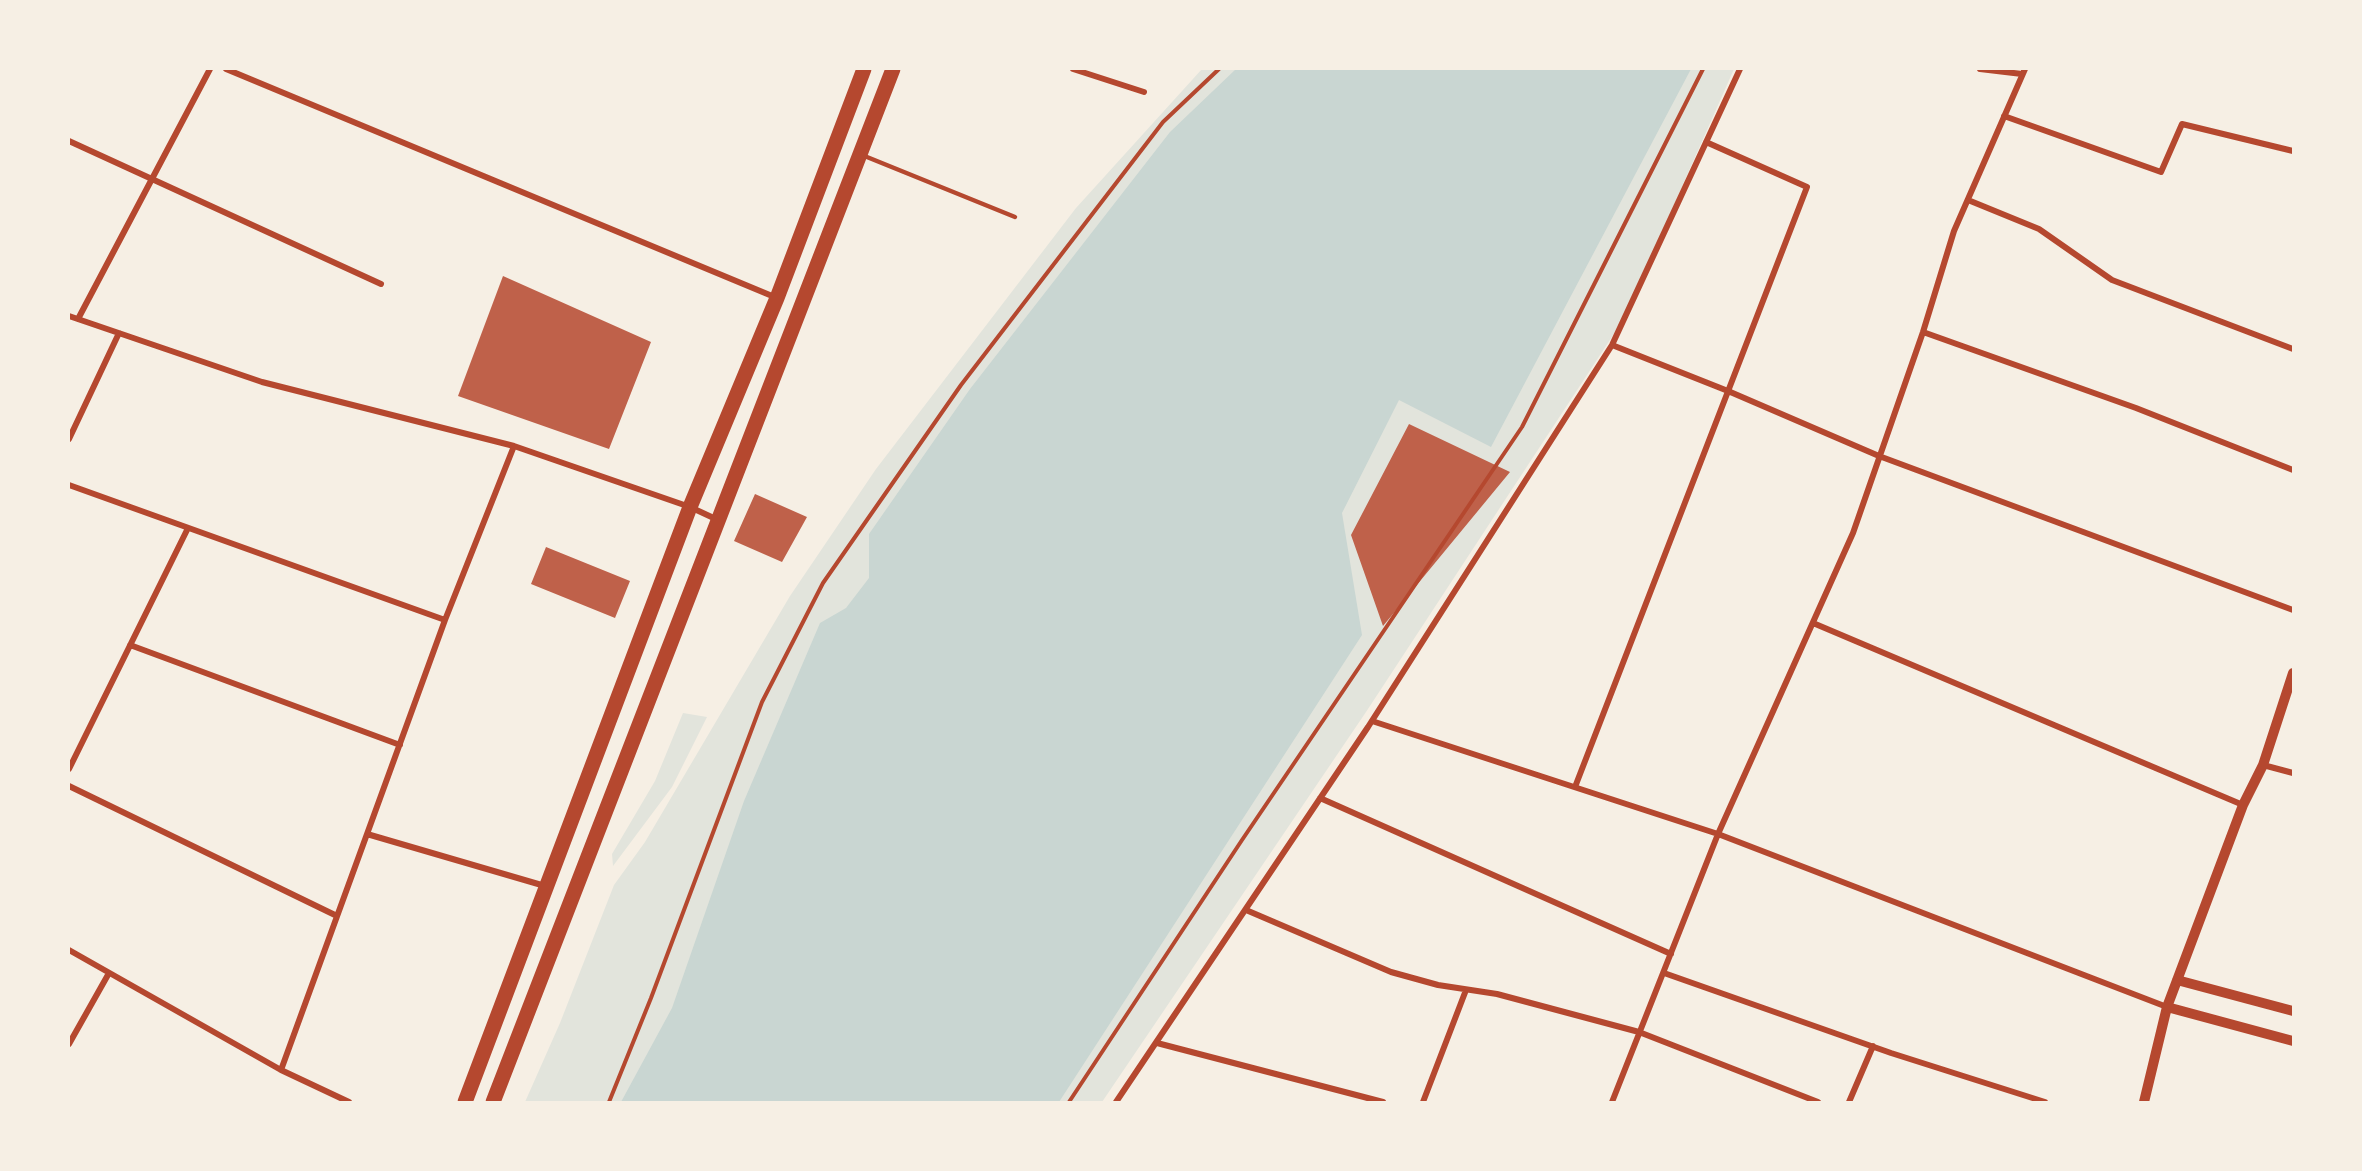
<!DOCTYPE html>
<style>
body{margin:0}
#map{position:relative;width:2362px;height:1171px;overflow:hidden;background:#f6efe4;font-family:Barlow,sans-serif}
canvas{display:block}
.frame{position:absolute;inset:0;border:70px solid #f6efe4;pointer-events:none}
</style>
<div id="map">
<canvas width="2362" height="1171"></canvas>
<div class="frame"></div>
</div>
<script>
const c = document.querySelector('canvas').getContext('2d');
c.lineJoin = 'round';
function fill(path, color) { c.fillStyle = color; c.fill(path, 'evenodd'); }
function strokePath(path, color, width, dash) { c.strokeStyle = color; c.lineWidth = width; c.lineCap = dash ? 'butt' : 'round'; c.setLineDash(dash || []); c.stroke(path); }
fill(new Path2D(`
 M1202,69h532l-111,251 -257,392 -264,390h-577l35,-79 54,-138 31,-43 145,-246 86,-127 200,-261z
 M683,713l24,4 -35,70 -59,79 -1,-12 43,-73z`), '#e2e4dc');
fill(new Path2D(`
 M1236,69h455l-200,378 -92,-47 -57,113 20,122 -303,467h-438l51,-94 72,-207 76,-178 26,-15 23,-30v-44l101,-145 200,-257z`), '#c9d6d2');
fill(new Path2D(`
 M503,276l148,66 -42,107 -151,-53z
 M1409,424l101,48 -127,154 -32,-91z
 M755,494l52,23 -25,45 -48,-21z
 M546,547l84,34 -15,37 -84,-34z`), '#bf614a');
strokePath(new Path2D(`
 M609,1102l42,-104 111,-296 61,-119 138,-198 202,-263 56,-53
 M1069,1102l173,-262 280,-413 181,-358`), '#b5482f', 4);
strokePath(new Path2D(`
 M862,155l153,62`), '#b5482f', 4.5);
strokePath(new Path2D(`
 M226,69l551,229
 M1073,69l71,23
 M1980,69l42,5
 M2004,116l157,56 21,-48 111,27
 M69,141l312,143
 M1968,200l71,29 73,51 181,69
 M69,316l193,66 252,64 176,61 28,13
 M78,319l132,-250
 M1923,332l213,76 157,62
 M1612,345l116,46 151,65 414,154
 M69,439l50,-106
 M69,485l376,135
 M1813,623l430,182
 M130,645l270,100
 M1372,721l346,113 449,173
 M2263,765l30,8
 M69,769l119,-241
 M69,786l268,130
 M1575,787l232,-600 -101,-45
 M1320,798l351,156
 M367,834l178,52
 M1246,910l145,62 47,13 59,9 142,38 179,70
 M69,950l212,120 68,32
 M1664,973l227,80 154,49
 M1157,1043l226,59
 M69,1044l40,-71
 M281,1070l164,-450 69,-174
 M1116,1102l252,-375 244,-382 128,-276
 M1423,1102l43,-112
 M1612,1102l106,-268 135,-301 70,-201 31,-101 71,-162
 M1849,1102l24,-56`), '#b5482f', 6);
strokePath(new Path2D(`
 M2177,980l116,31
 M2167,1007l126,34
 M2144,1102l23,-95 76,-202 20,-40 30,-92`), '#b5482f', 10);
strokePath(new Path2D(`
 M465,1102l225,-595 87,-209 87,-229
 M493,1102l400,-1033`), '#b5482f', 15);
</script>
